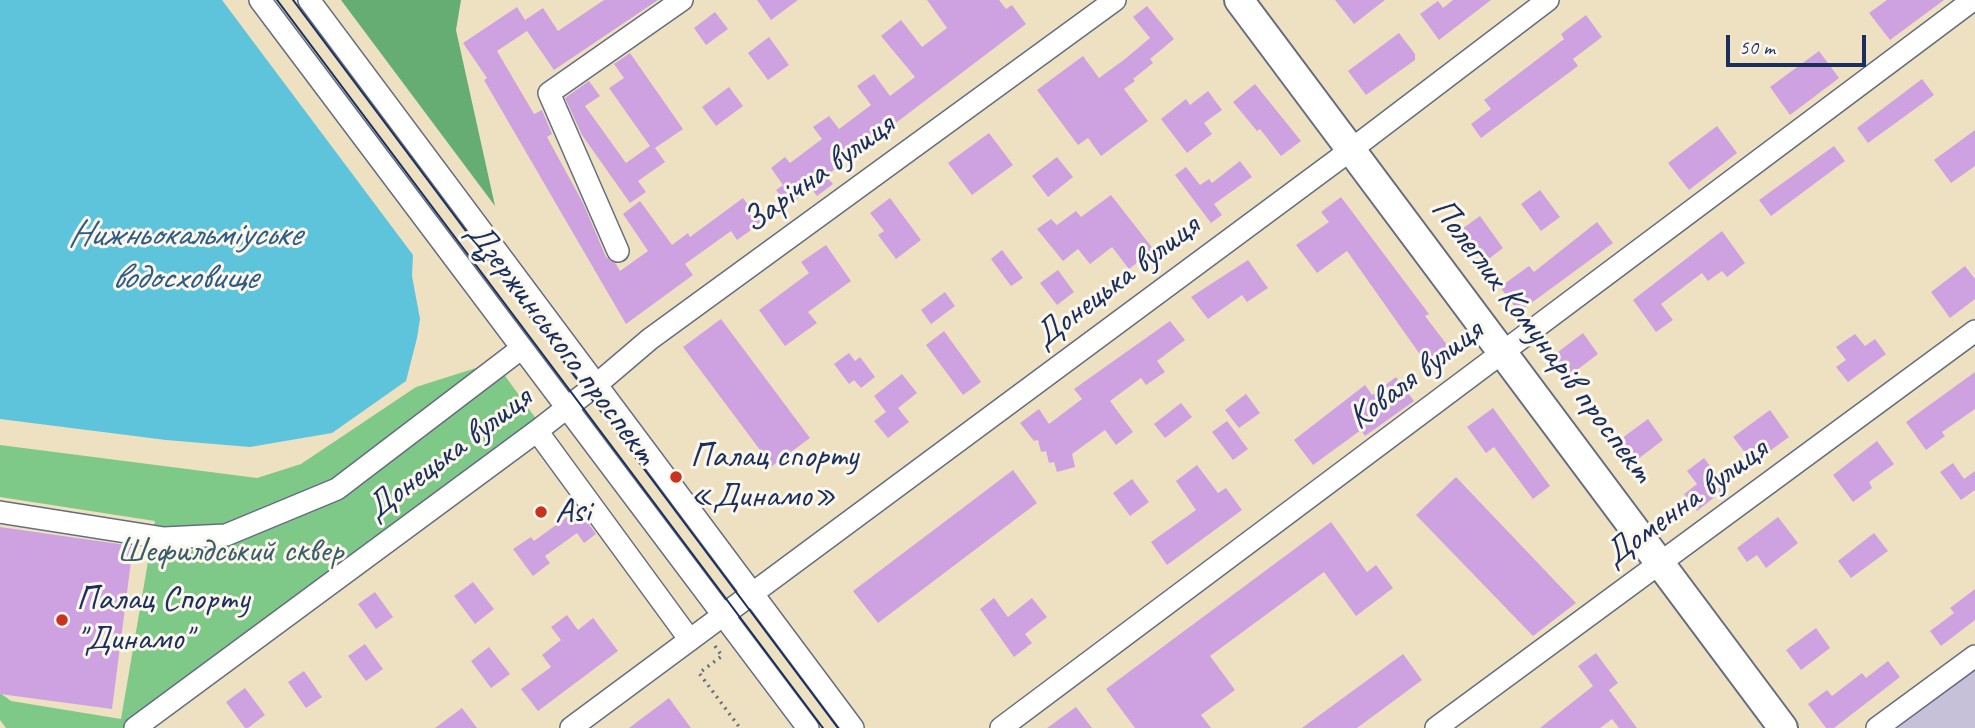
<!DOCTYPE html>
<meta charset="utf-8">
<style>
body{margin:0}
#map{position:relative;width:1975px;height:728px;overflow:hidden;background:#eee1c1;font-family:Caveat,sans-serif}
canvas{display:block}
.scale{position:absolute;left:1726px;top:35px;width:140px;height:32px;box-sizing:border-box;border:4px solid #1b2f5e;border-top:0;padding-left:9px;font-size:21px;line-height:24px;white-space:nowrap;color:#1b2f5e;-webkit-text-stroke:5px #fbf7ec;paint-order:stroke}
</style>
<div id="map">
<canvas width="1975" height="728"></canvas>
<div class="scale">50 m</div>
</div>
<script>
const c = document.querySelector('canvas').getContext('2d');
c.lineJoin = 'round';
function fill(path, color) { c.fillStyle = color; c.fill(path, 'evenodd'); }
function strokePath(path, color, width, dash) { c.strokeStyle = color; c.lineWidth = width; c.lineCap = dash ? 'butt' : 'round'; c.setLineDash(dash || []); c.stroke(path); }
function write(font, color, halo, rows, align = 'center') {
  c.font = font + ' Caveat,sans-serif'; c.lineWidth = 6; c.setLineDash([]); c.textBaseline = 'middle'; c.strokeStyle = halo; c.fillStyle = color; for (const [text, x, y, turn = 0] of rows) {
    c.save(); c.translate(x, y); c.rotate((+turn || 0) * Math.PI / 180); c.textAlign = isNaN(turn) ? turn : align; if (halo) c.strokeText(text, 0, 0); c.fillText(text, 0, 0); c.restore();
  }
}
fill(new Path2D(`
 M1975,664v64h-86z`), '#c6c0d9');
fill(new Path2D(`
 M495,362l42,58 -414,308h-117l-6,-8v-27l11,8 110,18 34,-198 -155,-24v-52l257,33 44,-14 115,-77z`), '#7ec987');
fill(new Path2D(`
 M341,0h120l-5,30 39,176z`), '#66ad74');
fill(new Path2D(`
 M0,0h222l191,255 -1,21 8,43 -3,19 -11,43 -74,52 -82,14 -84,-7 -166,-21z`), '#5ec4db');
fill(new Path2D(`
 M604,0h54l-104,70 -27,-39 -30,20 37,63 8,-4 10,24 -5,3 36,66 23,54 10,7 4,7 28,-20 -25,-37 17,-13 32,44 16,-12 2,4 53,-39 18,25 -24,17 -6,-9 -46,33 8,11 -67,49 -142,-244 3,-2 -24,-35 54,-36 8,13 18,-12 15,23z
 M757,0h41l-27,20z
 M927,0h72l7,9 6,-4 14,19 -200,152 7,8 -16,12 -6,-8 -23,18 -12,-16 7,-5 -12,-17 14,-11 5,6 32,-24 -9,-12 16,-11 10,13 32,-24 -14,-19 17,-12 16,22 25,-19 -34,-41 20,-16 21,27 25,-19z
 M1335,0h50l-31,24z
 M1453,0h38l-52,40 -19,-26 18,-13 5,7z
 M1887,0h57l-54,40 -21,-27z
 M1147,6l27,33 -24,20 3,4 -20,16 2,2 -11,8 24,32 -47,35 -13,-18 -10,7 -41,-55 46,-34 16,22 26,-19 25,-21 -17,-21z
 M715,12l13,17 -22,16 -12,-17z
 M1586,15l16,22 -29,22 5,7 -97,72 -10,-14 20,-15 -7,-9 80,-61 -3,-5z
 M1399,33l16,21v6l-49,35 -18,-24z
 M769,37l20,28 -21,15 -20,-27z
 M1819,51l20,27 -49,37 -20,-28z
 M630,53l53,76 -28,19 10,14 -27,19 8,11 -16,11 -48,-68 -17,-37 24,-17 11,15 -15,10 41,57 24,-17 -41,-58 15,-10 -10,-14z
 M1922,79l12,16 -66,48 -11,-15z
 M1255,84l46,57 -20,15 -21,-27 -3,2 -24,-29z
 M729,87l14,19 -27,20 -14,-19z
 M1208,91l14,19 -18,13 8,11 -25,19 -26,-34 25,-20 4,6z
 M1717,126l20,27 -48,37 -21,-27z
 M1975,130v36l-24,17 -17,-23z
 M989,133l24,32 -41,30 -24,-32z
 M1834,146l11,15 -74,55 -12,-16z
 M1057,157l16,20 -25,20 -16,-21z
 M1240,161l12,16 -38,27 8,11 -11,8 -36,-48 11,-8 14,18 9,-6 3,4z
 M1540,190l20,27 -19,14 -20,-27z
 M1111,195l43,55 -25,19 -17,-22 -22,17 -12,-15 -15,12 -26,-32 14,-10 6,6 19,-14 5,6z
 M1341,197l88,117 -4,2 29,38 -23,16 -84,-119 -30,22 -21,-28 33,-23 -8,-10z
 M890,198l31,42 -25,19 -18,-24 6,-4 -14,-18z
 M1480,216l23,32 -17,13 -24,-32z
 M1597,222l16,21 -94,69 -19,-25 29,-21 5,6z
 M1722,231l23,32 -18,14 -5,-6 -14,10 -6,-8 -41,31 12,16 -17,12 -23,-32z
 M826,245l25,36 -43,31 9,11 -32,23 -26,-36 50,-37 -8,-11z
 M1002,250l21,28 -12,8 -20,-27z
 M1248,260l20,28 -21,14 -5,-7 -34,24 -17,-22z
 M1965,266l10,13v20l-25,19 -19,-26z
 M1058,270l16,22 -17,13 -17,-22z
 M945,292l10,14 -24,18 -10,-14z
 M721,319l89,119 -38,28 -89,-119z
 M1170,321l15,19 -28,21 8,11 -19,13 -5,-7 -31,23 23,31 -17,13 -11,-15 -33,24 3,13 -18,5 -3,-10 -5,1 -3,-12 -5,1 -3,-12 -4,1 -14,-18 19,-14 10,15 33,-25 -8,-10z
 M944,331l37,51 -18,13 -37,-50z
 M1583,333l15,21 -33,25 -15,-21z
 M1855,334l10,12 10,-7 11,15 -38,28 -12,-15 10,-7 -10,-13z
 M849,353l6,8 5,-4 15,20 -14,11 -7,-8 -5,4 -15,-20z
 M1975,372v37l-33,23 3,4 -19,14 -20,-28z
 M902,374l15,19 -19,15 11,14 -21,16 -14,-17 12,-9 -12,-16z
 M1396,377l18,24 -49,35 -4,-6 -48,35 -19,-25 71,-55 7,10z
 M1246,394l14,19 -21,15 -14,-18z
 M1181,403l11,14 -27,21 -11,-14z
 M1493,408l57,78 -17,13 -39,-52 -8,6 -19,-26z
 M1770,410l19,27 -36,26 -20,-26z
 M1648,419l15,21 -29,22 -16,-21z
 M1227,421l21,28 -15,11 -21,-28z
 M1877,441l17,23 -25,18 3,6 -19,14 -20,-27z
 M1704,458l22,30 -29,23 -13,-17 13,-10 -10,-13z
 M1953,463l11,16 11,-8v19l-14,10 -21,-28z
 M1197,465l21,28 8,-5 16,22 -75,55 -16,-23 45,-32 -20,-29z
 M1013,470l24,33 -159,120 -25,-32z
 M1456,477l120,126 -43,33 -117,-121z
 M1132,479l17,23 -19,14 -17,-23z
 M578,509l18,25 -12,9 -7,-10 -32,23 5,7 -17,13 -20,-27 18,-12 3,4z
 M1778,517l20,26 -32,25 -9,-13 -10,7 -10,-14z
 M1331,522l36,50 9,-7 17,23 -37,28 -32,-44 -114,84 25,34 -34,25 10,13h-76l-29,-39z
 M0,527l133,19 -21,163 -112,-15z
 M1874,533l14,18 -37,27 -13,-17z
 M473,582l21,27 -19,15 -21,-28z
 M1975,589v31l-34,26 -11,-15 24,-18 -4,-5z
 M375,592l18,25 -17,12 -18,-25z
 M994,598l14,19 24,-19 15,19 -22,17 7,9 -18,14 -34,-48z
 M567,615l11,15 15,-12 25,33 -80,60 -17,-22 30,-22 -9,-12 19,-15 -10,-13z
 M1816,628l14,20 -29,22 -15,-20z
 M365,644l18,25 -17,12 -18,-25z
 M489,647l21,27 -19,14 -20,-27z
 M1596,653l22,30 -9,7 28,38h-18l-7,-9 -12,9h-60l53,-42 -15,-20z
 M1403,654l19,26 -65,48h-55z
 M1888,661l12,16 -66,51h-8l-18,-24 19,-14 5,6 30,-23 4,5z
 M304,671l18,26 -16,11 -18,-26z
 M245,688l20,27 -17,13h-3l-19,-26z
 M669,698l22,30h-62z
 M1076,707l16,21h-45z
 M462,708l15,20h-42z`), '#cea2e1');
const minor = new Path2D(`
 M260,0l548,728
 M309,0l544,728
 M618,251l-69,-158 133,-93
 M537,431l153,209
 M0,512l164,26 62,-3 111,-46 185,-141
 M135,728l402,-297 59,-46 54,-46 465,-339
 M571,728l781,-579 196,-149
 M1001,728l972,-728
 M1436,728l539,-397
 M1877,728l98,-72`);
const major = new Path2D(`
 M1239,0l544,728`);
strokePath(minor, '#656d81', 24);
strokePath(major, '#656d81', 32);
strokePath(new Path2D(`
 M715,646l7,10 -23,17 41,55`), '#656d81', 3.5, [2, 5]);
strokePath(minor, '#fff', 21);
strokePath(major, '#fff', 28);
strokePath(new Path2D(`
 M277,0l546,728
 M293,0l545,728`), '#1b2f5e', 2);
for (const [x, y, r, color] of [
 [676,477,7,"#c8321e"],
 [541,512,7,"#c8321e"],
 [62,620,7,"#c8321e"]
]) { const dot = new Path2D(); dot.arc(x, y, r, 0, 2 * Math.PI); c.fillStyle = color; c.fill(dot); strokePath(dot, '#fbf7ec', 2.5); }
write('35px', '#1b2f5e', '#fbf7ec', [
 ["Зарічна вулиця",819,174,-36],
 ["Донецька вулиця",1117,282,-37],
 ["Полеглих Комунарів проспект",1542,341,53],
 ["Дзержинського проспект",561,344,53],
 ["Коваля вулиця",1416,375,-37],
 ["Донецька вулиця",449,454,-37],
 ["Доменна вулиця",1686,503,-36]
]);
write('35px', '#1b2f5e', '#fbf7ec', [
 ["Палац спорту",690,457],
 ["«Динамо»",690,497],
 ["Asi",555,512],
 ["Палац Спорту",76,600],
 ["\"Динамо\"",76,640]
], 'left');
write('35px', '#395d6a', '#fbf7ec', [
 ["Шефилдський сквер",230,552]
]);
write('italic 37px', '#2f5c84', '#fbf7ec', [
 ["Нижньокальміуське",184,235],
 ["водосховище",184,278]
]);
</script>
